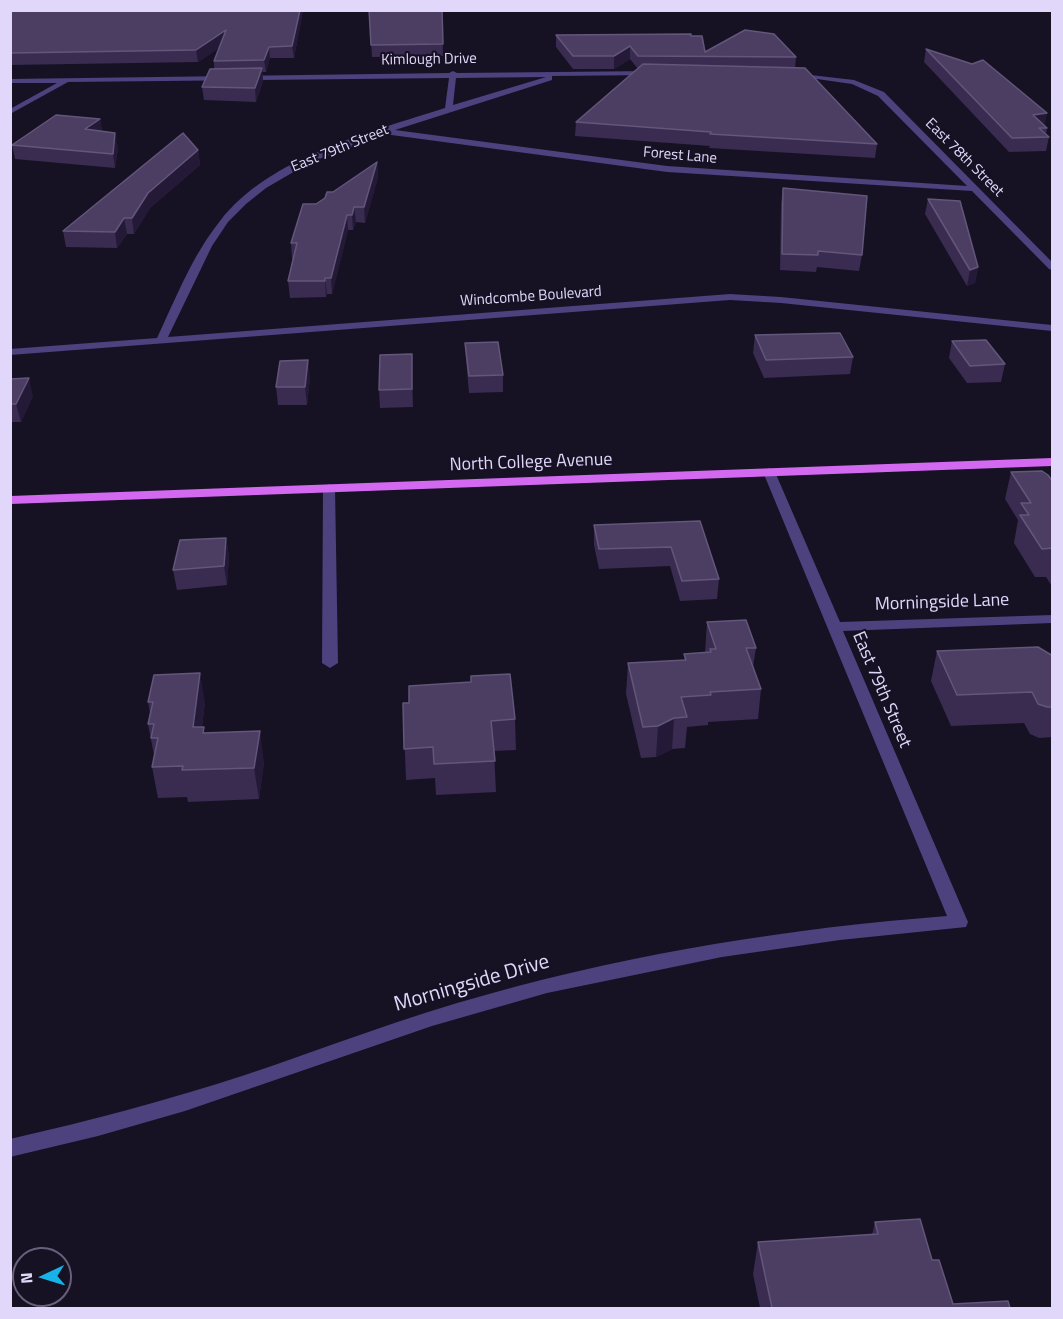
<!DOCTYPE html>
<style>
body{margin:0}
#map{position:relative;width:1063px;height:1319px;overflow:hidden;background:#171124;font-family:"Titillium Web",sans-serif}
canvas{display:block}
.frame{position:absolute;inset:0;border:12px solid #e1d7fb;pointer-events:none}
.north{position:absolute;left:12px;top:1247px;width:60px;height:60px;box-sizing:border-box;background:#171124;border:2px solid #68607a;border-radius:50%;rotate:266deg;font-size:16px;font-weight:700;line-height:24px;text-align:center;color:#e1d7fb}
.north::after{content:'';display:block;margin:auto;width:21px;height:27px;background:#17b2e8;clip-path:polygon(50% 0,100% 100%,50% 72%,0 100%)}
</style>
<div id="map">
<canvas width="1063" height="1319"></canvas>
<div class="frame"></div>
<div class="north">N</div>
</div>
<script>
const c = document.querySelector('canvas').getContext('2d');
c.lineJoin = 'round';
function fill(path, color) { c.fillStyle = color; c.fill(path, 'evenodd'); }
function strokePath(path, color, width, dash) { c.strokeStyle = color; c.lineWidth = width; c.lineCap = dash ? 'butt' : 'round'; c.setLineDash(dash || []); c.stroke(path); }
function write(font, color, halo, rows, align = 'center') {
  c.font = font + ' "Titillium Web",sans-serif'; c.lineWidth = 4.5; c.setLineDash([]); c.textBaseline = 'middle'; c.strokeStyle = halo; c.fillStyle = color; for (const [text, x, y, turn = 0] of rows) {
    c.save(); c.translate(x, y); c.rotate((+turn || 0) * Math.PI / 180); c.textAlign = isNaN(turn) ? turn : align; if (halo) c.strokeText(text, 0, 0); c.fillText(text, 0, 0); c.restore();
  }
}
fill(new Path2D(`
 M453,71l4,2 195,-2 4,2 -4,2 -100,1v4l-157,50 272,36 300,20 -89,-90 -26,-12 -63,-9 4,-2 61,7 30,12 168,170v8l-3,-1 -77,-78 -305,-19 -283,-38 -75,29 -43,25 -20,16 -18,18 -16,24 -44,91 562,-43 51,3 271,28v6l-271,-28 -51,-3 -720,55v-6l147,-11c19,-40 35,-82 63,-117 49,-64 151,-89 225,-113l4,-30 -381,4 -58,32v-5l47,-26h-47v-4l439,-6zM546,77l-93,28 3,-27z
 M769,468l6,4 65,150 212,-7v8l-209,8 125,291 -2,5 -126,13 -118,17 -175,36 -115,33 -247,85 -87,25 -88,21v-18c79,-18 158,-39 235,-64 81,-27 161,-59 244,-81 150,-42 303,-66 458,-78l-184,-444z
 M329,484l6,4 3,175 -8,5 -8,-5 1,-175z`), '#4d417e');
fill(new Path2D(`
 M1052,458v8l-1042,38v-8z`), '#d369f0');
fill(new Path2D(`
 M10,10h293l-9,48h-24l-4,14h-4l1,9 -7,21 -52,-2 -2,-13 12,-18v-8l5,-13 -21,14 -188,3z
 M369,10h73l1,46 -71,1z
 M556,35l135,1 14,16 91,5 -1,11 82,76 -2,14 -166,-10 1,-2 -135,-10 1,-14 62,-53 -8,-10 -16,10h-41l-17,-22z
 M926,49l121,64 -3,12 3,3 -1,6 3,3 -3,14 -37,1 -85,-90z
 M100,119l2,12 16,17 -3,20 -100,-9 -3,-14z
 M198,150l2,15 -50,43 -16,26h-7l-10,14 -51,-1 -3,-16z
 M377,162l1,15 -13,46 -9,-1 -3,8h-5l-16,64h-5l-1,3 -36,1 -2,-17 5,-22h-1l-1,-16 25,-39z
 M783,188l79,67 -3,16 -42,-4 -1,5 -36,-2 1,-67z
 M928,199l50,68 -3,16 -8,3 -42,-72z
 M755,335l98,22 -3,17 -86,4 -11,-25z
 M952,341l53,23 -4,18 -34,1 -18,-25z
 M465,343l38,32v17l-34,1 -3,-33z
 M412,372l1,35 -33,1 -1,-18z
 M310,377l-3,28h-29l-2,-18z
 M10,379l23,17 -12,26h-11z
 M1011,472l42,10v106l-7,-11h-11l-21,-34 4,-23 -13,-21z
 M700,521l19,58 -2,20 -37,2 -10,-35 -71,3 -5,-24v-20z
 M226,538l3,19 -2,28 -50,5 -4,-20z
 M707,622l49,26 -3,19 8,22 -3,30 -50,3v3l-21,2 -2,21 -13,1 -16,8 -15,1 -15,-64 2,-31 56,-3v-6l21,-1z
 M1053,649v88l-14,1 -9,-4 -6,-11 -73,3 -20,-45 6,-30 114,4z
 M148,702l57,1 -3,24 3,6 59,29 -5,37 -71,3 -1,-5 -29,1 -6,-31 2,-12 -6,-31 2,-11z
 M403,703l112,16 1,31 -22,1 2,41 -60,3 -1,-17 -29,2z
 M875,1222l57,38 21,44 57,4h-250l-7,-34 5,-32 114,-7z`), '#392c50');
fill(new Path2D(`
 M300,10h3l-9,48 -2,-12z
 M226,30l2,12 -30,20 -2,-12z
 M630,46v13l-16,10v-13z
 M269,47l1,11 -4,14 -2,-12z
 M262,68l1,13 -7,21 -1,-14z
 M1047,113l-3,14 -11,-12z
 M100,119l2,13 -17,-3z
 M115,133l3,15 -3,20 -2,-14z
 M198,150l2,15 -50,43 -16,26 -2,-16 16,-25z
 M377,162l1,15 -13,46 -1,-16z
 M354,207l2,15 -3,8 -1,-15z
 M347,215l1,15 -16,64 -1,-16z
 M124,218l3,16 -10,14 -2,-16z
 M978,267l-3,16 -8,3 3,-16z
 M325,278l2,16 -1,3 -1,-16z
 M308,360l2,17 -3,28 -2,-18z
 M29,378l4,18 -12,26 -5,-18z
 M226,538l3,19 -2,28 -3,-19z
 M200,673l5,30 -7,55 -5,-31z
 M674,718l-2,31 -16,8 2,-31z
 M260,731l4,31 -5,37 -5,-31z`), '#241937');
const building = new Path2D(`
 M10,10h290l-8,36 -23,1 -5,13 -50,1 12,-31 -30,20 -186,3z
 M369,10h73l1,34 -72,1z
 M745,30l29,4 22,23 -158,-1 -8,-10 -16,10h-41l-17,-21 135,-1v2h11l3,16z
 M926,49l46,15 11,-4 64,53 -14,2 14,13h-8l10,9 -37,1z
 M643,64l162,4 72,76 -167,-10 1,-2 -135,-10z
 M262,68l-7,20 -53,-1 8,-18z
 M56,115l44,4 -15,10 30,4 -2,21 -101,-9z
 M183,133l15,17 -50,43 -16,25h-8l-9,14 -52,-1z
 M377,162l-13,45h-10l-2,8h-5l-16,63h-6v3h-37l9,-38h-6l12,-39h13l9,-6 2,-6h6z
 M783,188l84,8 -5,59 -44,-4v4l-36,-1z
 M928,199l32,2 18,66 -8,3z
 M840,333l13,24 -87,3 -11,-25z
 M986,340l19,24 -35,2 -18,-25z
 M498,342l5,33 -34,1 -4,-33z
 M412,354v35l-33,1 1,-35z
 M308,360l-3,27h-29l4,-26z
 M29,378l-13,26h-6v-25z
 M1042,471l6,4 5,7v66l-11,1 -22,-34h9l-8,-12h10l-20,-31z
 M700,521l19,58 -37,2 -11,-34 -72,2 -5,-24z
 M226,538l-2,28 -51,4 7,-30z
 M746,620l10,28h-10l15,41 -51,3 1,3 -30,2 6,20 -13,1 -16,8 -15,1 -15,-64 58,-3 -2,-6 27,-2 -1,-3h6l-9,-27z
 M1038,647l15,9v51h-6l-9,-3 -6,-12 -75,3 -20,-44z
 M200,673l-7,54h11l-1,6 57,-2 -6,37 -72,2 1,-4 -31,1 6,-29h-7l3,-14h-6l5,-22h-5l6,-27z
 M510,674l5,45 -24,2 4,40 -61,3 -1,-17 -29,2 -1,-46h6v-17l62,-4v-6z
 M920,1219l12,41h7l14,44 55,-3 2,7h-238l-14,-66 120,-8 -3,-12z`);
fill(building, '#4b3e62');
strokePath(building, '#62567a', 1.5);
write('15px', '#e1d7fb', '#171124', [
 ["Kimlough Drive",429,60,-1],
 ["East 79th Street",340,149,-22],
 ["Forest Lane",680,156,5],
 ["East 78th Street",964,158,45],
 ["Windcombe Boulevard",531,297,-4]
]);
write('18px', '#e1d7fb', '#171124', [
 ["North College Avenue",531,463,-2],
 ["Morningside Lane",942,603,-2],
 ["East 79th Street",881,690,67]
]);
write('21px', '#e1d7fb', '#171124', [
 ["Morningside Drive",472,984,-16]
]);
</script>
